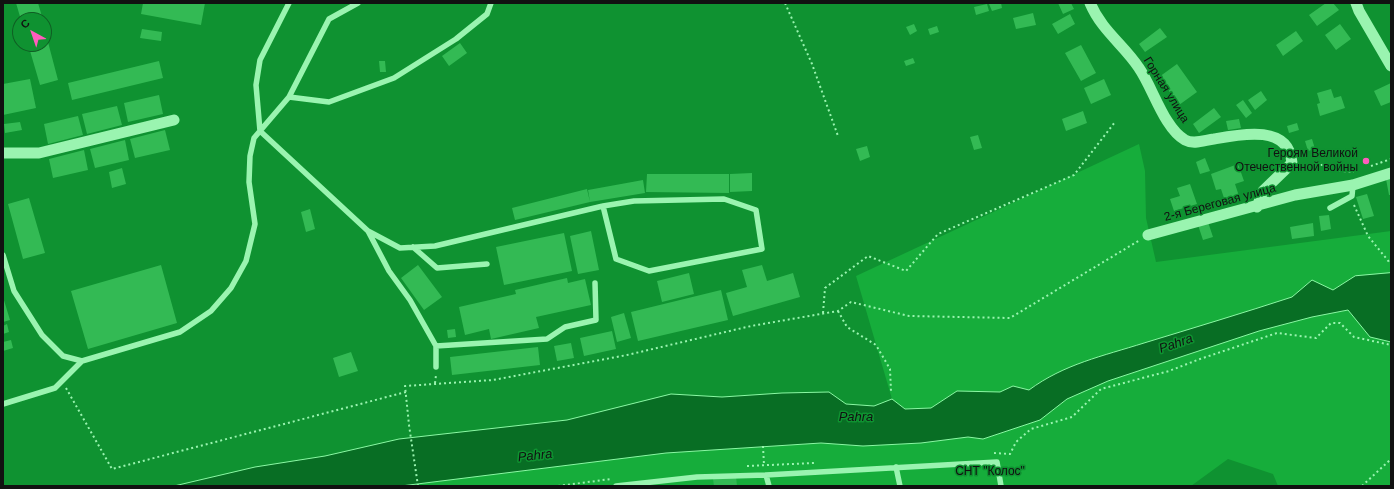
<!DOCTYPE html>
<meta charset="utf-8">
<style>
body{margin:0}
#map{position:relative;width:1394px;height:489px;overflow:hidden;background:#0f9231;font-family:Arial,sans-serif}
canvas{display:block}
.frame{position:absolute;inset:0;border:4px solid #111;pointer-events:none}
.north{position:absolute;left:12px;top:12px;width:40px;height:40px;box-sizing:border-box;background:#0f9231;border:1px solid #105e24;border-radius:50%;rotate:320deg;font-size:11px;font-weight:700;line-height:16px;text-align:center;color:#111}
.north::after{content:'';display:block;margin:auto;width:14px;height:18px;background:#ff5dbd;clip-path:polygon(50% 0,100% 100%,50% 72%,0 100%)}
</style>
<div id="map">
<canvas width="1394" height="489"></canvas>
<div class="frame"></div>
<div class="north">С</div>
</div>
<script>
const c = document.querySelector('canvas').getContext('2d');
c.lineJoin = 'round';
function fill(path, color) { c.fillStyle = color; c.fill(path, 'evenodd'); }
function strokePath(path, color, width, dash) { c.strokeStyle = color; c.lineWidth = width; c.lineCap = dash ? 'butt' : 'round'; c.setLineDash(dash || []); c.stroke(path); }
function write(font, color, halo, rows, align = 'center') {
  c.font = font + ' Arial,sans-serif'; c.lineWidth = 3; c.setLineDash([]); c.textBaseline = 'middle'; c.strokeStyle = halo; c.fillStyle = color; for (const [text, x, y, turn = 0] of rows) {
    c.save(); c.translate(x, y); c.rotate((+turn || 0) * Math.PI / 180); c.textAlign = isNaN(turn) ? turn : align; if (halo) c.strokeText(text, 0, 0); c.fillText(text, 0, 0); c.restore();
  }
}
fill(new Path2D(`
 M1139,144l6,27 1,47 10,44 235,-31v42l-36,3 -22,14 -21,-9 -20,16c-49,16 -99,31 -148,46 -41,13 -80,21 -115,47l-16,-4 -13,6 -43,-1 -26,17 -26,1 -13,-10 -36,-123z
 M1349,310l21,27 21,5v144h-113l-5,-12 -45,-15 -37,27h-790l265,-33 155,-10 42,3 58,-3 47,-6 15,2 57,-19 27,-21 41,-18 151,-50 53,-14z`), '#16ad3b');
const water = new Path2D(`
 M1391,273v69l-21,-5 -22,-27 -36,7 -53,14 -151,50 -41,18 -27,21 -57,19 -15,-2 -47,6 -58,3 -42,-3 -155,10 -265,33h-227l81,-19 70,-11 74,-17 168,-19 104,-26 51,3 60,-4 47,-1 17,12 28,2 18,-7 13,10 26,-1 26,-17 43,1 13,-6 16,4c35,-26 74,-34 115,-47 49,-15 99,-30 148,-46l20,-17 21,10 22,-14z`);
fill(water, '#086e24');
strokePath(water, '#8bf8a4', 1);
fill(new Path2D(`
 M16,3h22l5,17h-22z
 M143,3h62l-4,22 -60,-11z
 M992,3h9l1,5 -10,3 -3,-7z
 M1058,3h13l3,6 -11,5z
 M1326,3h7l6,7 -22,16 -8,-11z
 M987,4l2,7 -13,4 -2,-8z
 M1033,13l3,12 -20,4 -3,-11z
 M1070,14l5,10 -17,10 -6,-10z
 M914,24l3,7 -7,4 -4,-8z
 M1340,24l11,15 -15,11 -11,-15z
 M937,26l2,6 -9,3 -2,-6z
 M44,27l14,53 -18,5 -12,-41h16z
 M1160,28l7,9 -22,15 -6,-8z
 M142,29l20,3 -1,9 -21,-3z
 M1296,31l7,10 -20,15 -7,-11z
 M460,43l7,10 -18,13 -7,-10z
 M1081,45l15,28 -15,8 -16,-28z
 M913,58l2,5 -9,3 -2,-5z
 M159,61l4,17 -91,22 -4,-17z
 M379,61h6l1,11h-6z
 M1177,64l20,28 -18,13 -20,-28z
 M30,79l6,29 -33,7v-31z
 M1104,79l7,16 -20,9 -7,-16z
 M1391,83v19l-10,4 -7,-15z
 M1331,89l3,9 7,-2 4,12 -25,8 -3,-12 3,-1 -3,-10z
 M1261,91l6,9 -12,10 -7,-10z
 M159,95l4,19 -35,8 -4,-19z
 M1243,100l9,13 -6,5 -10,-13z
 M117,106l5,19 -35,9 -5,-20z
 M1214,108l7,9 -22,16 -6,-9z
 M1083,111l4,12 -21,8 -4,-12z
 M78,116l5,19 -35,9 -4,-20z
 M1239,119l2,9 -13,2 -2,-9z
 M20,122l2,8 -17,3 -1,-9z
 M1297,123l2,7 -10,3 -2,-7z
 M165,130l5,20 -35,8 -5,-19z
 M978,135l4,13 -8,2 -4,-13z
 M1312,139l3,10 -7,2 -3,-10z
 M125,140l4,20 -34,8 -5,-19z
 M867,146l3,11 -10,4 -4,-12z
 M84,150l4,20 -35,8 -4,-19z
 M1205,158l5,13 -10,3 -4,-12z
 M1238,164l6,17 -9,3 4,12 -14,5 -4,-12 -5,1 -5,-16z
 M122,168l4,16 -14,4 -3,-16z
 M752,173v18l-22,1v-18z
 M647,174h82v19l-83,-1z
 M1391,178v17h-2l-3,-16z
 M643,180l2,13 -55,9 -2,-12z
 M1190,184l7,20 -23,7 -4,-12 10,-3 -3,-8z
 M587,189l3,13 -75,18 -3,-12z
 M1367,194l7,22 -11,3 -7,-22z
 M29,198l16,55 -22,6 -15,-55z
 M310,209l5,20 -9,3 -5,-20z
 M1329,215l2,14 -10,2 -2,-15z
 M1208,222l5,15 -10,3 -5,-15z
 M1313,223l1,13 -22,3 -2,-12z
 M591,231l8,39 -21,4 -8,-38z
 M564,233l8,38 -68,14 -8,-38z
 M161,265l16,58 -89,26 -17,-58z
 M418,265l24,32 -18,13 -23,-32z
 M762,265l5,16 26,-8 7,24 -67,19 -7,-23 21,-6 -5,-17z
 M689,273l5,21 -32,8 -5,-21z
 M567,278l1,5 17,-4 6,26 -55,12 3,11 -48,11 -2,-10 -24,6 -6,-28 57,-13 -1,-4z
 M721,290l7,30 -90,21 -7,-29z
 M3,297l7,23 -7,2z
 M624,313l7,25 -14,4 -6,-25z
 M7,324l2,8 -6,2v-8z
 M455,329l1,8 -8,1 -1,-8z
 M612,331l4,18 -32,7 -4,-18z
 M11,340l2,8 -10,3v-9z
 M571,343l3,15 -17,3 -3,-15z
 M538,347l2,18 -88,10 -2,-18z
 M351,352l7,19 -19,6 -6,-19z
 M736,476l1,10h-23l-1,-7z`), '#33ba54');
strokePath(new Path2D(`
 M785,3l27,61 26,72
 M1371,166l20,-7
 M1301,167l3,1 23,-4 12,7 15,1
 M1354,205l14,31 22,27 1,-2
 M838,311l9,16 29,18 14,24 1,22
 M823,313l2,-25 43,-32 38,15 32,-37 136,-59 41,-53
 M435,383l1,-8
 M66,388l46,81 294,-77
 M763,446l1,19
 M994,453l16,1 6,-12 15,-13 41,-12 29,-28 68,-18 31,-12 77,-26 39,5 15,-15h9l14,14 37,8
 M747,466l67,-3
 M418,486l-9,-61 -4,-39 88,-6 134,-25 124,-29 87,-15 13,-9 58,14 101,2 130,-78
 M558,486l53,-7
 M1362,486l29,-27`), '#9af4b0', 2, [2, 3]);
strokePath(new Path2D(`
 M289,3l-29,57 -4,25 4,46 108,100 21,40 21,29 26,46v21
 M289,97l40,5 65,-24 62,-39 31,-25 4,-11
 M1330,208l22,-12 1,-11
 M368,231l32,17 35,-2 168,-40 31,-5 90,-2 32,11 6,39 -113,22 -33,-12 -13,-53
 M413,247l24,21 50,-4
 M3,255l11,36 28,44 21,21 19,5 98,-29 31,-21 20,-23 15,-27 9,-37 -6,-42 1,-26 4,-18 35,-41 40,-78 29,-16
 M436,346l111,-7 18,-12 31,-7 -1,-37
 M3,404l52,-16 27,-27
 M896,467l4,19
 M766,475l3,11
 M616,486l81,-9 69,-2 231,-13 4,24`), '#9af4b0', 5.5);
strokePath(new Path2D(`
 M1090,3c12,28 34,42 49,65 14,20 25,60 46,72 9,5 20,0 29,-1 27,-5 75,-15 78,24l-29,28 -6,16
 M1356,3l3,8 32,55
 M3,153h36l135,-33
 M1148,235l147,-40 58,-10 38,-12`), '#9af4b0', 11);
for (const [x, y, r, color] of [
 [1366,161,4,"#ff5dbd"]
]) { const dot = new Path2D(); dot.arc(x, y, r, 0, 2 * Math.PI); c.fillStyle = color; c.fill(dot); strokePath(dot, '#0f9231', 1.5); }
write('12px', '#111', '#0f9231', [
 ["Горная улица",1166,90,58],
 ["2-я Береговая улица",1220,203,-15]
]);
write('12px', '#111', '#0f9231', [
 ["Героям Великой",1358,154],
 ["Отечественной войны",1358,168]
], 'right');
write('12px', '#111', '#0f9231', [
 ["СНТ \"Колос\"",990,472]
]);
write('italic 13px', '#111', '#0f9231', [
 ["Pahra",1176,344,-19],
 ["Pahra",856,417],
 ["Pahra",535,456,-6]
]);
</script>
